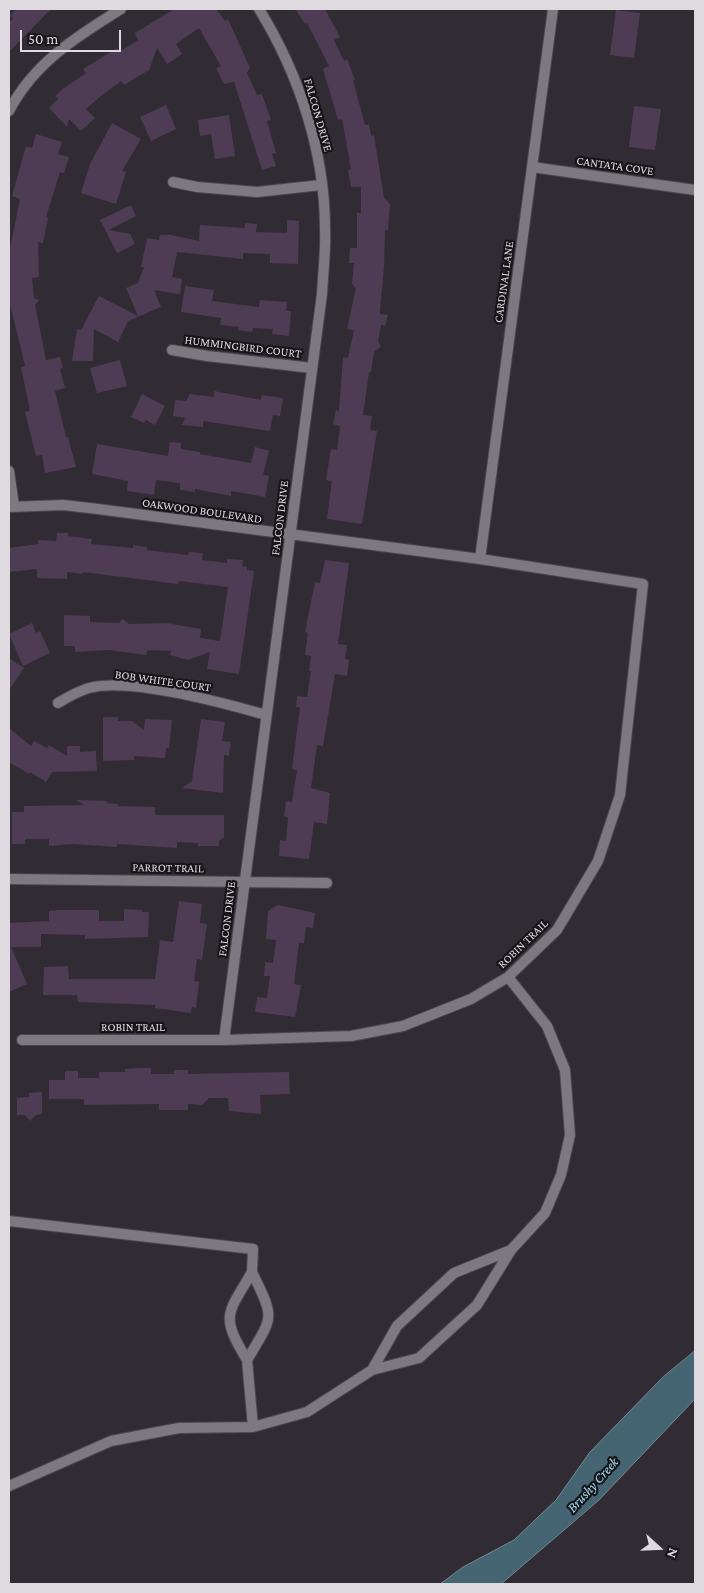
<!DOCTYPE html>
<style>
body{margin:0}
#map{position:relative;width:704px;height:1593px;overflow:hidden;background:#312c33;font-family:"Crimson Pro",serif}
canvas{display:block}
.frame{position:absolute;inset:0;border:10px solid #dedae0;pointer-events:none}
.north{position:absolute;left:634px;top:1523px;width:50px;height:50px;-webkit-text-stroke:4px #181519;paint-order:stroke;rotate:110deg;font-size:14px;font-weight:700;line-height:20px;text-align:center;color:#dedae0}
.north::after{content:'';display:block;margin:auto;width:18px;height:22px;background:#dedae0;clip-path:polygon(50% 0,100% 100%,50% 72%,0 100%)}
.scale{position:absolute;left:20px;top:30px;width:101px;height:22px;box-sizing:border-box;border:2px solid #dedae0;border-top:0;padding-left:6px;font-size:15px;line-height:18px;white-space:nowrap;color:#dedae0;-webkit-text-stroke:4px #181519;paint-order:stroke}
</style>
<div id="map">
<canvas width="704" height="1593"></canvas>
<div class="frame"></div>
<div class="north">N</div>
<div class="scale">50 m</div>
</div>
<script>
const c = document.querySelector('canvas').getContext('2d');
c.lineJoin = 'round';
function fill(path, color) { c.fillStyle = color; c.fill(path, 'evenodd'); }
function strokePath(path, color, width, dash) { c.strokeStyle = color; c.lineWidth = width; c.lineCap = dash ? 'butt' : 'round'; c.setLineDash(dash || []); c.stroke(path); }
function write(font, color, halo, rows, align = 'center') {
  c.font = font + ' "Crimson Pro",serif'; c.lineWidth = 4.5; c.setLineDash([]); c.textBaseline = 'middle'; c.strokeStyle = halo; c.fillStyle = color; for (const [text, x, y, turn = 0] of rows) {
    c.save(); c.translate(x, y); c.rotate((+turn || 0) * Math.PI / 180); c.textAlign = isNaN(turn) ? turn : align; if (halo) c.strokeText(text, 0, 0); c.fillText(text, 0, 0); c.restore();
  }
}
const water = new Path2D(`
 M695,1351v48l-96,101 -98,84h-61l23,-17 51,-27 42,-40 34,-48 73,-75z`);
fill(water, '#446571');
strokePath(water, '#728892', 1);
fill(new Path2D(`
 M17,9h34l-42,43v-29l4,-5 -3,-3z
 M174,9h42l9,12 3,-2 22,49 -3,5 10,22 5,-1 9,26 -4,1 9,32 -4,1 4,12 -14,4 -28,-88 -10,2 -8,-16 5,-2 -22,-38 -23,16 6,10 -15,10 -10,-16 -8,22 -25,15 -3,-4 -20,15 -15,13 9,9 -14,13 -12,-12 -2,8 -18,-19 9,-9 -3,-3 8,-7 23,-16 -3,-4 34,-21 2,4 19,-12 -3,-7z
 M295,9h30l15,28 -6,3 10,21 3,-2 8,21h-2l12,45 4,-1 2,12 3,-1 10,63 6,6 -2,26h-3l-1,37 -4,44v3l8,1 -3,11 -4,-1 -3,17 3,4 -7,6 -3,20h-2l-6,43 9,1 -2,14 7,1 -15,93 -35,-5 5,-38 -6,-1 5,-31 6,1 3,-24 -7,-2 3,-14 3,1 4,-54 5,1 6,-28 -7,-1 9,-41 -4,-4 2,-21h-5l1,-15h7v-35h4v-26h-10l-3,-17 3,-1 -9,-50 -4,1 -15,-51 6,-3 -22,-43 -2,1z
 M616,10l24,3 -6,45 -24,-3z
 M166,105l10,24 -25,12 -11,-24z
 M634,106l27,3 -6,41 -26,-3z
 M229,115l6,41 -20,3 -4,-25 -11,2 -2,-16z
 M112,123l29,16 -19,32 4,1 -10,32 -35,-11 9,-29z
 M36,134l26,8 -4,12 11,3 -5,16 -4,-1 -14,45 2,1 -5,25 -5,-1 1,35 -7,1 2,20 5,2 -4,5 11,55 14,-3 3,11 -3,1 5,19 -10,3 11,46h2l8,30 -31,6 -3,-18 -6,1 -11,-44 5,-1 -9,-44 4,-1 -16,-66v-46l11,-55 -8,-3 14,-50 6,2z
 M131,205l5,11 -27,14 21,4 5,10 -18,9 -17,-33z
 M287,220l12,1 -1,43 -28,-1v-9l-27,-1v6l-66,-7 -5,25 10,2 -2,15 -26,-4 7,17 -33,14 -10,21 -24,-13 -1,32h-21l5,-32 4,1 18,-34 39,20 -12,-28 12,-5 6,-16h-3l6,-29 12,2 1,-5h11l28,6 1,-16 45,3v-5l12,1 -1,8 31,1z
 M185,286l29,4 -2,11 47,6 1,-7 27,2 -1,9h5l-2,25 -17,-2 1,-5 -20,-1 -1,4 -14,-2 1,-3 -19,-2 1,-7 -40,-6z
 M120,360l7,26 -30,7 -7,-25z
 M214,391l47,9 1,-5 21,3 -3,18 -7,-1 -3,16 -67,-10v6l-21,-2 3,-7 -12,-2 2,-16 11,1 4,-7 24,3z
 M142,394l23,12 -10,19 -9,-5 -2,3 -13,-6z
 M170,442l11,1v6l19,3v2l51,9 4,-16 14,4 -6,24 6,1 -4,21 -34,-6v5l-36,-7v3l-15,-2v-7l-24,-3 -2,15 -27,-4 1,-10 -36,-7 5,-30 71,12z
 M57,533h11v3l24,3 -1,5 42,4v-3l14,2v3l41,5 1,-3 14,1 -1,7 25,3v-4l16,1 -1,6 5,1v3l7,1 -15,103 -32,-5 3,-17 -22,8 -18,-5 1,-4 -24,-1 -1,5 -38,-5 -33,2v-6h-11v-31l26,1v6l29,1 4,-4 6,5 38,-1 34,6 -1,9 20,3 8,-54 -49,-6 -1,3 -95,-12v2l-16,-2v7l-30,-1v-9l-28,3v-24l29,-4v-4l18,1z
 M325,560l24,3 -11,81 9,1 -2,14 4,1 -2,16 -12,-2 -12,72 -6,-1 -6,43 19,5 -3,31 -13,-2 -5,37 -30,-3 1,-16 6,1 2,-24 -4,-1 2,-15 6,1 5,-32 -5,-1 8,-62h-4l1,-11 10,1 4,-26h-2l2,-15 -6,-1 3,-22 -3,-1 10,-50 5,1z
 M32,623l4,10 4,-2 10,22 -27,13 -14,-32z
 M9,658l15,10 -15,22z
 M103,717h15v4h14l12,9 1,-11 27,1 -3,28h-3l-1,10 -31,-2v4l-31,1z
 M201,719l24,3 -3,19 9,1 -2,14 -5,-1 -1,38 -41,-5 10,-7z
 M9,728l22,18 3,-5 13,7 2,-3 18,11v-10h13v6l16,-1 1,20 -45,1 -6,10 -16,-10 -1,2 -20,-12z
 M76,800l31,1v2l11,1v2l37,1v8h69v22l-5,4v5h-21v-3l-21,-1v6l-60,-4v3l-43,-3 -25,2v-7h-24v5h-13v-32h12v-6l61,-1z
 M179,901l23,3 -2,19 7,1 -5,36 -5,-1 -3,22 5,1 -3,26 -4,-1 -1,6 -36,-5v-3l-77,-3 -1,-7h-34l1,-28 24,-1 1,13h86l5,-39 13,2z
 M278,905l37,8 -2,15 -7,-1 -2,16h-5l-5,41 7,1 -6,32 -40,-5 2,-15 10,1 3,-22h-6l1,-14 8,1 3,-23 -10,-1 2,-28z
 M124,909l18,1v2h7l-1,25 -63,2v-4l-44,-1v13h-30l16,37 -18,8 1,-69 39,-2v-10l10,-1h40v11h25z
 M140,1068h11v6h23v-4h14v4l101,-2 1,22 -30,1 1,19 -32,-3 -1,-13h-19l-7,7 -14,-1v6h-29v-6l-75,1v-6h-35v-19h16v-9h13v7h21v-6h26v-3z
 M42,1092v22l-6,1 -6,6 -5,-6h-8v-17l12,-1v-4z`), '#4d3c53');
const minor = new Path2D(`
 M9,111c25,-48 67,-74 112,-102
 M532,167l163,23
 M173,182l24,5 60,5 64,-7
 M172,350l35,6 105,12
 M9,471l5,35
 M9,507l54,-2 35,4 382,50 163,25 -23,211 -22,66 -41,69 -49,47 -37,22 -68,27 -52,10 -127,4h-202
 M480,559l73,-550
 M58,703c10,-6 20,-12 31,-15 41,-11 135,15 177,27
 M9,879l318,4
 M224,1040l98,-746c1,-21 4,-43 3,-65 0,-77 -26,-155 -66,-220
 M9,1221l244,28 -1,23
 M252,1272c23,48 22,43 -5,88 -27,-45 -20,-45 5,-88z
 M247,1360l6,67
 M372,1370l25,-44 57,-53 57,-23
 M9,1486l102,-45 68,-13 74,-1 54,-15 65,-42 47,-12 58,-53 34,-55 34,-37 16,-38 9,-40 -5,-65 -18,-44 -39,-49`);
strokePath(minor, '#4c474e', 12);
strokePath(minor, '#7e7881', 10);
write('12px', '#dedae0', '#181519', [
 ["FALCON DRIVE",318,115,74],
 ["CANTATA COVE",615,166,8],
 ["CARDINAL LANE",504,282,-82],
 ["HUMMINGBIRD COURT",243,347,7],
 ["OAKWOOD BOULEVARD",202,511,8],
 ["FALCON DRIVE",280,518,-83],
 ["BOB WHITE COURT",163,681,8],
 ["PARROT TRAIL",168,868,1],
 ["FALCON DRIVE",227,919,-83],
 ["ROBIN TRAIL",523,944,-44],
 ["ROBIN TRAIL",133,1027]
]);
write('italic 14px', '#a0e1f8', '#181519', [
 ["Brushy Creek",593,1485,-48]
]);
</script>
